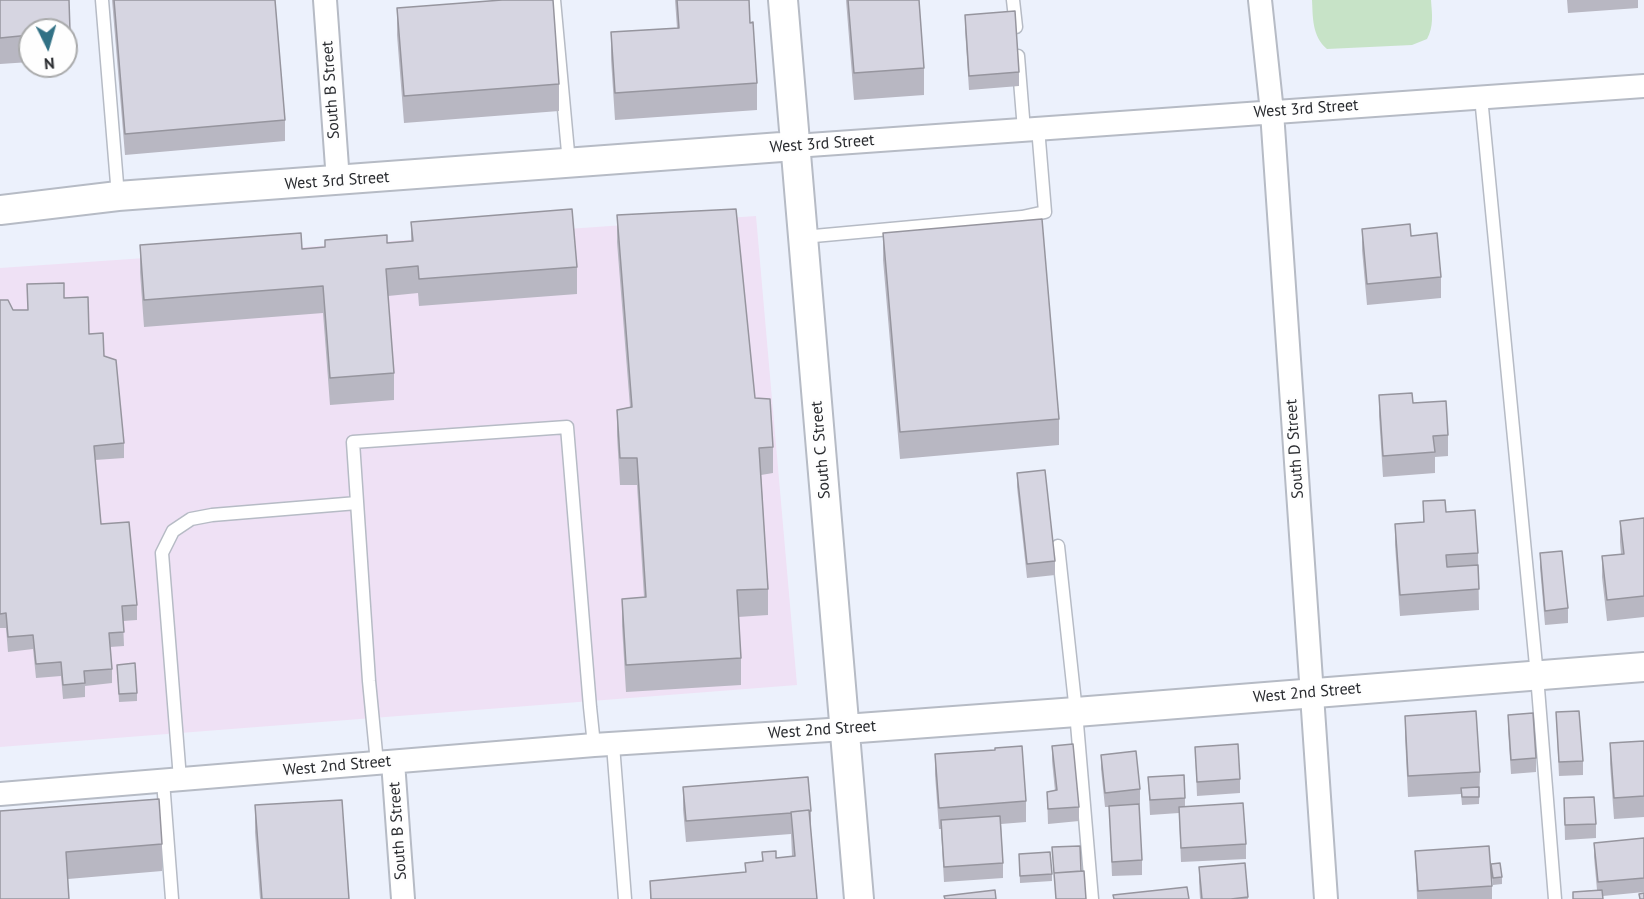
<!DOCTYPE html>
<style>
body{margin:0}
#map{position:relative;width:1644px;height:899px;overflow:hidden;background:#ecf1fc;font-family:"PT Sans",sans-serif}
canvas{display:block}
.north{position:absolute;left:18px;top:18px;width:60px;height:60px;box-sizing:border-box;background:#fefefe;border:2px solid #a9aaab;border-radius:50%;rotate:175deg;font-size:16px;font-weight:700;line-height:24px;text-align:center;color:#292b2f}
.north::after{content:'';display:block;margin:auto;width:21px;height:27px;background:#317185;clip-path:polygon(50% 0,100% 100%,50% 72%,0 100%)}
</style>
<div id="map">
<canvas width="1644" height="899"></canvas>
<div class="north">N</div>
</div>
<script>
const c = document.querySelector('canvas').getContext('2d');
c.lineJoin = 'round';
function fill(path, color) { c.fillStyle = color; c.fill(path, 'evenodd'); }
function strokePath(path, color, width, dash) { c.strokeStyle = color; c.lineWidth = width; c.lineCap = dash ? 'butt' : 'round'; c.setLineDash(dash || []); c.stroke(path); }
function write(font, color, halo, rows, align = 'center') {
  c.font = font + ' "PT Sans",sans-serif'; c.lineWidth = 5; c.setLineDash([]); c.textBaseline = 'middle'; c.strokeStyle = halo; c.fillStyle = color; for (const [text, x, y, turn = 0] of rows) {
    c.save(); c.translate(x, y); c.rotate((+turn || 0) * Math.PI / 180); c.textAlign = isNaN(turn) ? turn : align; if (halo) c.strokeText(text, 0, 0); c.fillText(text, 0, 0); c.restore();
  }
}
fill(new Path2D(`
 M756,216l41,469 -797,62v-479z`), '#efe1f5');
fill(new Path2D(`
 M1312,0h119c1,14 3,26 -4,39l-15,6 -85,4c-15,-13 -14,-31 -15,-49z`), '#c7e3c7');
const service = new Path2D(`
 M102,0l16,196
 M554,0l15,163
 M1013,0l3,27
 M1018,56l6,74
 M1481,97l56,579 18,223
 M803,237l219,-20 23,-5 -7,-84
 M1058,546l18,166 16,187
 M613,745l12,154
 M377,763l-8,-82 -16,-239 214,-15 23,280 4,38
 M180,779l-18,-226 11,-22 18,-12 21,-4 145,-12
 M163,781l9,118`);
const minor = new Path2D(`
 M325,0l13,181
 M1260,0l12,112 54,787
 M795,146l849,-60
 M393,762l10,137
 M0,794l594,-49 251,-16`);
const tertiary = new Path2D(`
 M783,0l76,899
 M0,210l118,-14 677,-50
 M845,729l231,-17 568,-45`);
strokePath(service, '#b6bbc5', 15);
strokePath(minor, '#b6bbc5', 26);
strokePath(tertiary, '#b6bbc5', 32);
strokePath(service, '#fff', 12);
strokePath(minor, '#fff', 22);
strokePath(tertiary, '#fff', 28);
fill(new Path2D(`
 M0,0l70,31v27l-4,1v-29h-36v32l-30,2z
 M112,0h163l10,120v21l-160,14z
 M675,0h74l1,23 7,60v27l-142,10 -4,-61v-27l66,-4z
 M846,0h73l5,68v27l-70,5z
 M1567,0h71v8l-70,5z
 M397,8l162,76v27l-155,12 -7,-88z
 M965,15l54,57v14l-50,4 -4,-61z
 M617,215l138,183 18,49v26l-12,2 7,114v26l-30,2 3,41v27l-115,7 -4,-66v-27l22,-2 -7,-112h-17l-3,-49v-26l13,-3 -13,-165z
 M411,222l166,45v27l-158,12 -1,-13 -30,3 6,77v27l-64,5 -7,-92 -179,14 -4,-55v-27l162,4 109,-8z
 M1362,229l49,7 30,41v21l-74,7 -5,-55z
 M883,233l176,186v26l-159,14 -17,-199z
 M27,284l37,14 40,58 20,87v15l-29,2 6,64 36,81v15l-14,1 1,25 -14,1 2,22v14l-27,3v11l-22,2 -2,-23 -25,2 -3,-29 -25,3 -2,-24h-6v-328l13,10h15z
 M1379,395l34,8 35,32v21l-13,1v16l-52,4 -4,-61z
 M1017,473l38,88v14l-28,3 -10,-91z
 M1423,501l23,11 32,41 1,57 -79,6 -5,-71v-21l28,-2z
 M1644,518v99l-37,4 -5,-44v-21l19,-2 -1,-12v-21z
 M1540,553l28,55v15l-23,2 -5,-57z
 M117,665l20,28v8l-18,1z
 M1556,712l27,49v14l-24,1z
 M1508,715l28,43v14l-25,2 -3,-45z
 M1405,716l75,56 -1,32 -17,1 -1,-11 -53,3 -3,-60z
 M1644,741v76l-30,2 -4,-55v-21z
 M1052,746l27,61v14l-31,3 -1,-32 8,-1 -3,-30z
 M1195,747l45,32v14l-43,3z
 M935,754l91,47v21l-25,2 2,39v15l-59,4 -3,-53h-2l-4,-54z
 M1101,755l39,34v15l-13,1 15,55v15l-30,1 -3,-69h-4l-4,-38z
 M1148,777l37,21v9l61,37v15l-65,3 -2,-49 -29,2z
 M683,787l128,24v21l6,67h-167v-18l95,-9v-9l17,-2v-9l14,6 16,-2 -1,-22 -105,8 -3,-33z
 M1564,798l32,26v14l-31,2z
 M255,805l94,94h-89l-5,-67z
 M0,811l162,33v27l-94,8z
 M1644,838v54l-41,4v3h-30v-7l24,-2 -3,-33v-14z
 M1415,851l77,35v13h-75z
 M1019,854l33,20v7l-32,2z
 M1245,863l3,36h-48l-1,-17v-15z
 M1491,864l11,13v7l-9,1z`), '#b8b7c2');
const building = new Path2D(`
 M0,0h69l1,31 -4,1v-2h-36v5l-30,3z
 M114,0h161l10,120 -160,14z
 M502,0h51l6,84 -155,12 -7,-88z
 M677,0h72l1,23 3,-1 4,61 -142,10 -4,-61 68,-4z
 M848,0h71l5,68 -70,5z
 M1015,11l4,61 -50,4 -4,-61z
 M572,209l5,58 -158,12 -1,-13 -32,3 8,104 -64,5 -7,-92 -179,14 -4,-55 161,-12 1,16 23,-2v-7l62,-5v8l26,-2 -2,-19z
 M736,209l19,189 15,1 3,48 -14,1 9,141 -31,1 4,68 -115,7 -4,-66 24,-2 -9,-139h-17l-3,-48 15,-3 -15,-192z
 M1042,219l17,200 -159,13 -17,-199z
 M1410,224l1,12 26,-3 4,44 -74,7 -5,-55z
 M64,283v15l24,-1 1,37 14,-1 1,23 12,4 8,83 -30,3 7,78 28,-2 8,83 -15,1 2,26 -15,1 3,36 -28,2 1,12 -22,2 -2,-23 -25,2 -3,-29 -25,2 -2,-24 -6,1v-314h8l5,10h15l-1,-26z
 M1412,393l1,10 33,-2 2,34 -15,1 2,16 -52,4 -4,-61z
 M1045,470l10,91 -28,3 -10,-91z
 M1445,500l1,12 29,-2 3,43 -32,2 1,12 31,-2 1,24 -79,6 -5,-71 29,-2 -1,-21z
 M1644,518v78l-37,4 -5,-44 22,-2 -4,-33z
 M1562,551l6,57 -23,3 -5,-58z
 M135,663l2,30 -18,1 -2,-29z
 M1476,711l4,61 -72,4 -3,-60z
 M1579,711l4,50 -24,1 -3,-50z
 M1533,713l3,45 -25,2 -3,-45z
 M1644,741v55l-30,2 -4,-55z
 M1073,744l6,63 -31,2 -1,-17 10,-2 -5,-44z
 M1238,744l2,35 -43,3 -2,-35z
 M1022,746l4,55 -87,7 -4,-54 60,-4v-2z
 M1136,751l4,38 -35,4 -4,-38z
 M1184,775l1,23 -35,2 -2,-23z
 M808,777l3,34h-2v-1l-18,2v1l-105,8 -3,-34z
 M1479,787v10h-17l-1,-9z
 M1594,797l2,27 -31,1 -1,-27z
 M159,799l3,45 -96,8 3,47h-69v-88z
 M342,800l7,99h-87l-7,-94z
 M1243,803l3,41 -65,4 -2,-41z
 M1139,804l3,56 -30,2 -3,-56z
 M809,810l8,89h-166l-1,-18 96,-9 -1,-9 18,-2 -1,-9 14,-1v7l19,-2 -4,-44z
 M1000,816l3,47 -59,4 -3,-47z
 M1644,838v40l-46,4 -4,-39z
 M1080,846l1,25 -27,2 -2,-26z
 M1489,846l3,40 -74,5 -3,-40z
 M1050,852l2,22 -32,2 -1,-22z
 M1245,863l3,34 -17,2h-29l-3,-32z
 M1500,863l2,14 -9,1 -2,-14z
 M1084,871l2,28h-30l-2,-26z
 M1187,887l2,12h-75l-1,-4z
 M995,890l1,9h-51l-1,-3z
 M1602,890l1,9h-30v-7z
 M1644,893v6h-4l-1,-5z`);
fill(building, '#d6d5e1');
strokePath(building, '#96959e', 1.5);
write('16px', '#292b2f', '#fefefe', [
 ["South B Street",331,90,-94],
 ["West 3rd Street",1306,109,-4],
 ["West 3rd Street",822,144,-4],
 ["West 3rd Street",337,181,-4],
 ["South D Street",1295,449,-94],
 ["South C Street",821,450,-95],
 ["West 2nd Street",1307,693,-5],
 ["West 2nd Street",822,730,-4],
 ["West 2nd Street",337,766,-5],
 ["South B Street",398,831,-94]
]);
</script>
